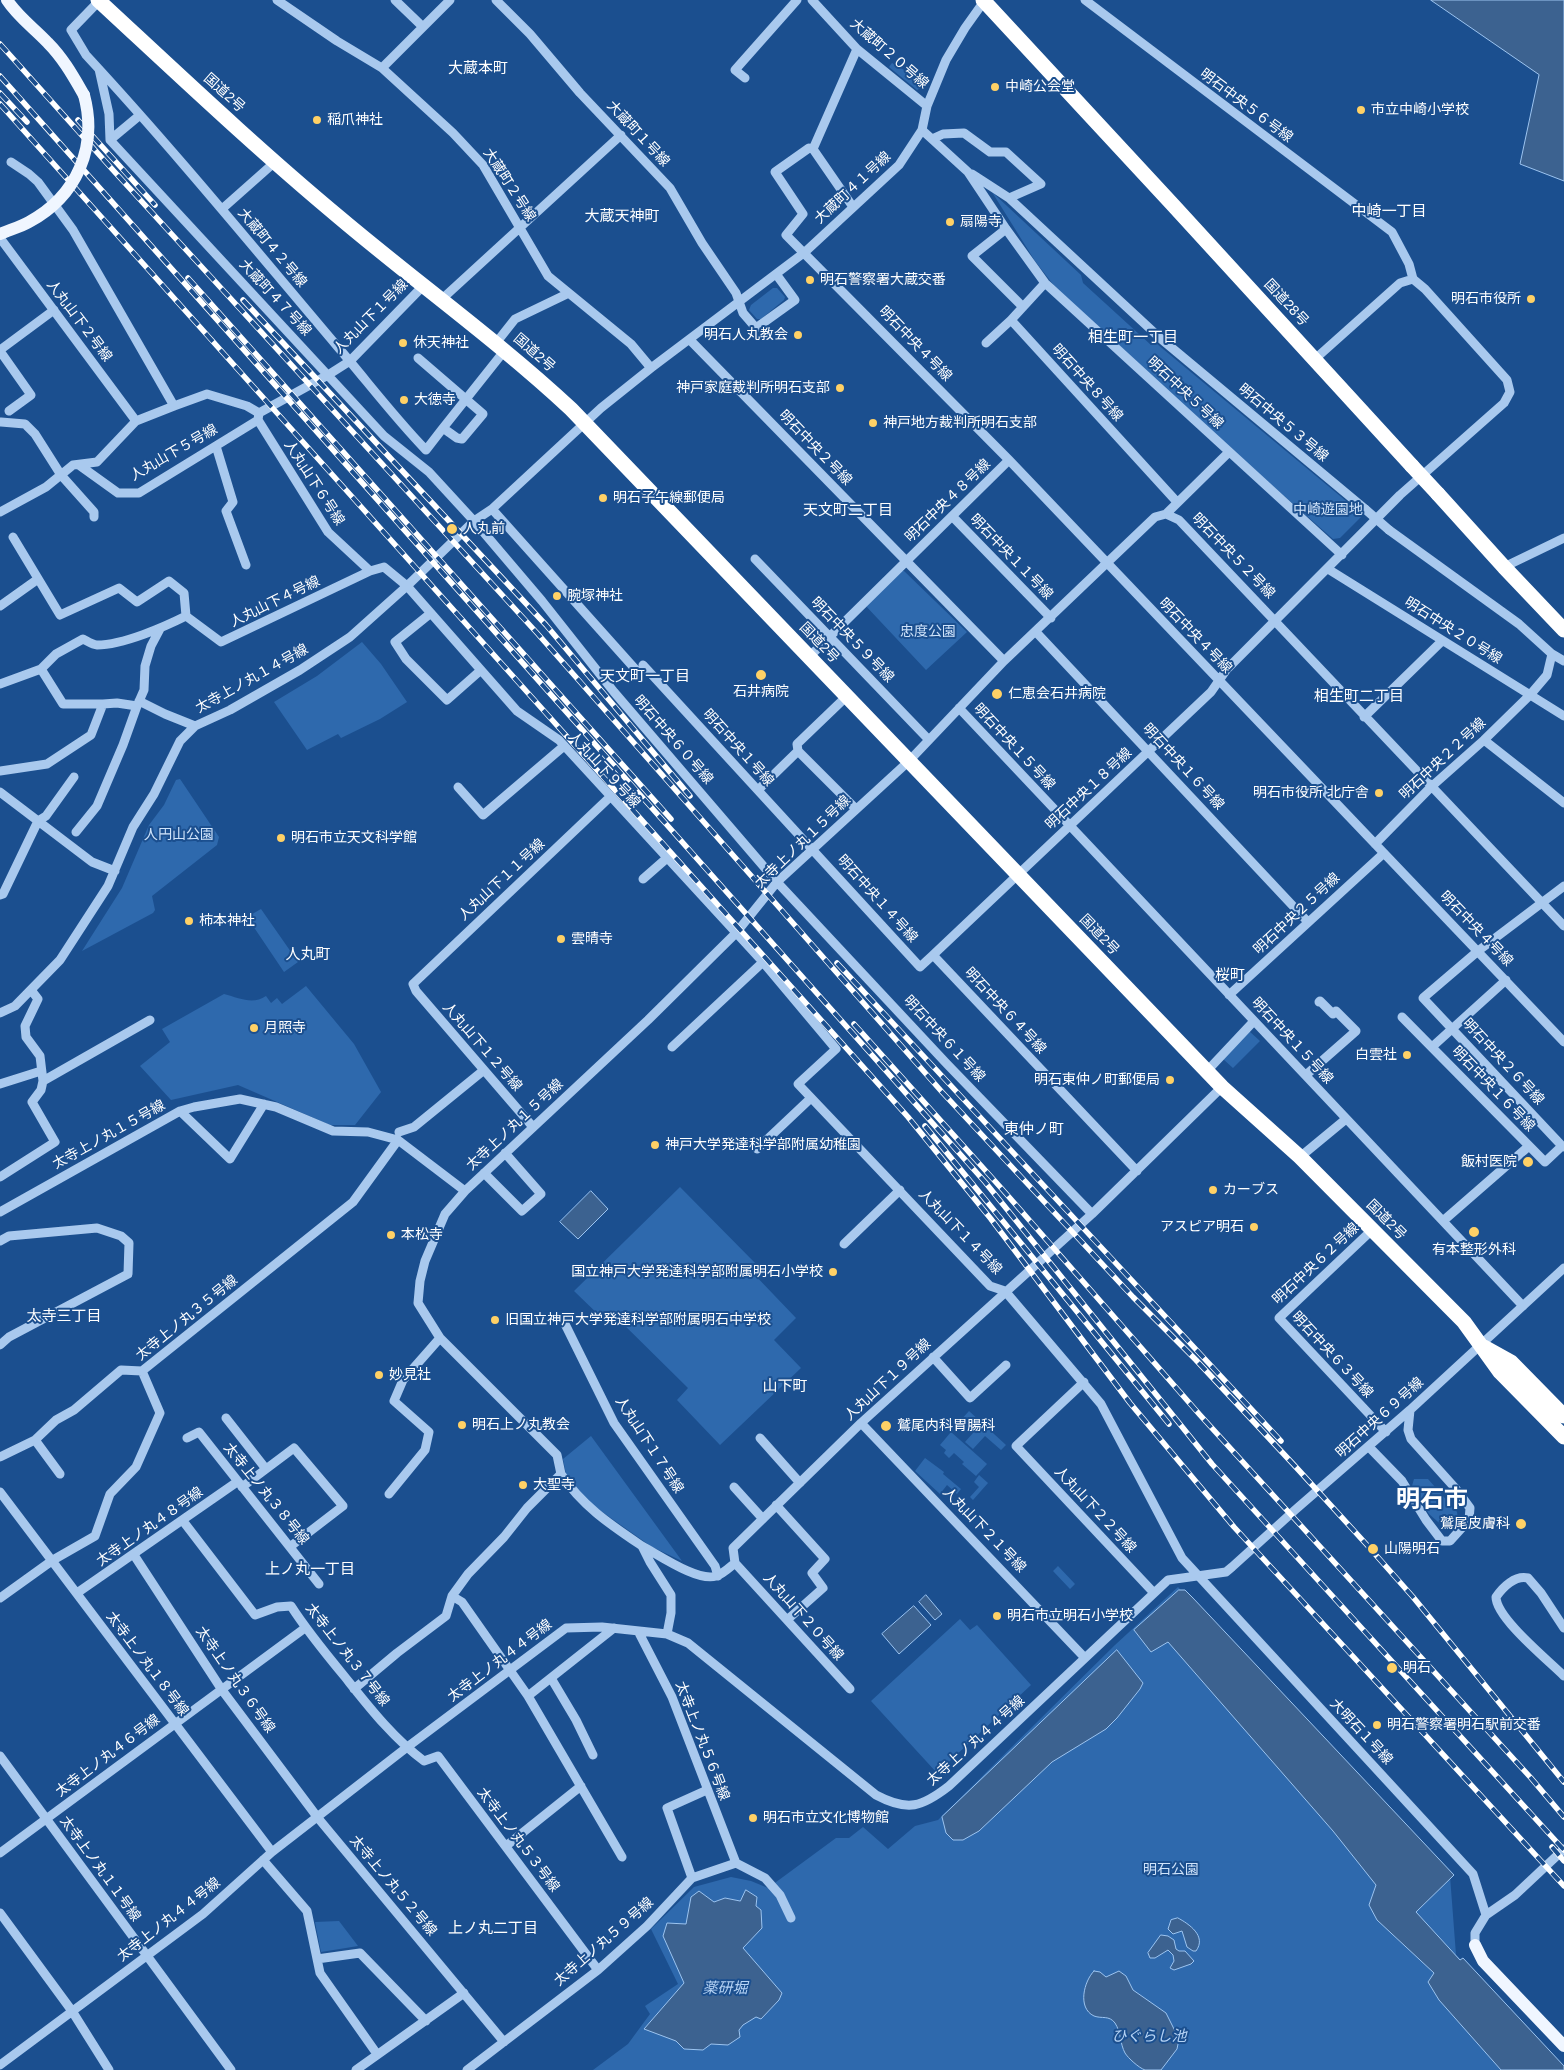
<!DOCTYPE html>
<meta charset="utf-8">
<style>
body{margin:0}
canvas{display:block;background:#1b4f8f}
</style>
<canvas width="1564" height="2070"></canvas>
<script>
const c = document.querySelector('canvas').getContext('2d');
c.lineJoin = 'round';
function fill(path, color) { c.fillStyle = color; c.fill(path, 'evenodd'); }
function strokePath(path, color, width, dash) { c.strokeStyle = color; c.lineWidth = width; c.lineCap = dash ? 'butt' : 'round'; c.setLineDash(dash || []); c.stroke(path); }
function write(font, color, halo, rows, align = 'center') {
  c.font = font + ' Helvetica,"Noto Sans JP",sans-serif'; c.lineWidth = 4; c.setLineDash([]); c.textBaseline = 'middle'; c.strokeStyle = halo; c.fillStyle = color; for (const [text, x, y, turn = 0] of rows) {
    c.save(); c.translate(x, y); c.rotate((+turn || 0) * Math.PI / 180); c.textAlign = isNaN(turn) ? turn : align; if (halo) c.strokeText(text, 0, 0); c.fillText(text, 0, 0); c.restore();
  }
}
fill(new Path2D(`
 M892,63l33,19 -2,5 -6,3 -28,-23z
 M992,192l89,83 2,8 68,62 6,-1 206,171 -23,23 -7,1 -100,-88 -174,-159 -24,-31z
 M773,288h4l8,9 -1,3 -23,19h-4l-8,-9 2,-5z
 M898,571h6l63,61 -41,38 -62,-66z
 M362,642l19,22 26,38 -27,17 -39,19 -3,-4 -31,16 -33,-48 43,-26z
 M180,779l39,58 -2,8 -65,51 3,14 -2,3 -71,38 40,-63 27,-63 15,-20 12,-25z
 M261,909l37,53 -14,10 -37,-55z
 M306,986l48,58 27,48 -26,33h-25l-92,-40 -67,15 -31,-34 30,-24 -8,-13 62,-35c15,4 29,11 42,2l5,7 6,-5 5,6z
 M1249,1031l11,10 -27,27 -10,-9z
 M680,1187l77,78 -6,6 45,47 -22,22 27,28 -81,77 -43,-45 11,-12 -77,-76 -8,7 -29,-28z
 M969,1411l37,34 -5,5 -16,-14 -12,13 -8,-7 8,-9 -13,-12z
 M951,1432l36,32 -11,12 -14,-12 2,-2 -10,-9 -5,5 -5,-5 2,-3 -6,-5z
 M591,1436l91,125 -30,-14 -61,-43 -15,-14 -10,-16 -3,-15z
 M925,1458l19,14 -1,2 18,15 -4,5 -10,-9 -7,9 -25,-23z
 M979,1475l9,8 -15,17 -3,-3 9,-10 -5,-5z
 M1414,1479h14l29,33 1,8 -7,7 -6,1 -16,-14 -17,-28z
 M1058,1566l17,18 -5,5 -17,-18z
 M1178,1587l272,289 6,79 108,115h-971l35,-26 22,-30 -5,-8 33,-22 -27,-55 43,-42 37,-10 20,4 17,7 68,-50h13l14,-11 25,22 27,-23 23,-6 177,-175z
 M960,1619l10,11 7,-5 54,60 -94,88 -66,-72z
 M339,1921l19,25 -37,6 -6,-30z`), '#2e69ad');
const water = new Path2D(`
 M1431,0h133v181l-44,-17 19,-89z
 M591,1191l17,18 -30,30 -18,-17z
 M1179,1590h6l8,8 261,277 -38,37 44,48 3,-2 101,108v4h-63l-62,-70 -11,-18 6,-9 -57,-53 -8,-15 7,-20 -43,-54 -165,-189 -17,10 -17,-22z
 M926,1595l16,19 -7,6 -16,-18z
 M914,1606l17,19 -32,29 -17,-20z
 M1117,1650l26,33 -3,6 -23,29 -11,11 -54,33 -73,69 -16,9h-10l-7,-7 -4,-16z
 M746,1890l11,7 -1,9 5,4 1,18 -19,20 39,45 -3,7 -18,19 -5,-2 -13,8 -4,5 1,7 -12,8 -17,-1 -8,6 -19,-1 -8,-8 -32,-12 40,-46 -21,-47 4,-13 19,1 5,-27 8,-6 15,11 11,-4 15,3z
 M1178,1918c11,6 29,18 18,33h-3l-6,-4 -5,-16 -9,3 -5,-5 3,-9z
 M1161,1935l7,1 6,4 2,9 3,2h6l9,10 -3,3 -17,6 -4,-2 4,-7 -1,-6 -5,-5 -13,8h-5l-2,-5z
 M1094,1971l6,1 6,5 13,-6 7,5 7,14 33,23 13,26 -2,10 -16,21c-5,0 -11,0 -16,0 -6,-2 -17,-12 -20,-17 -5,-9 -4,-21 -10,-30 -6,-8 -13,-4 -21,-7 -17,-8 -10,-35 0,-45z`);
fill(water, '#3c6290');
strokePath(water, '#9cc4f0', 1);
strokePath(new Path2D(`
 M277,0l60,41 45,27 71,65 30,32 65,111 83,68 20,24
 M395,0l28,27
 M496,0l34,34 50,59 90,95 32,55 34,50 7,20 13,15 39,-28 -19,-26
 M812,0l45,49 70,57
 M1085,0l307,232 17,32 4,15 12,10 82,91 3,12 -6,11 -104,92 -173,174 -16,23 -278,263 204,216
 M99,1l-28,29 15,25c87,94 168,193 251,291 30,35 57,71 89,104l17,-22 14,10 5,1 21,-25 -65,-56
 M382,68l68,-68
 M99,69l10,45 1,26 274,296 45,36 45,49 68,80 72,91 163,190 170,182 145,150
 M745,78l-10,-8 62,-70
 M922,130l46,42 38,57 39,54 297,272
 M932,139l11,-5 21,-1 26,19h16l35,32 -32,14
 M110,140l30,-25
 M813,149l-4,-1 -34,24 28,42 -17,21 223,225 555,582
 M11,162l18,12 9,8 35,48 101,176
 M972,174l37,24 151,140 205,171
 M853,207l-40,-58 44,-100
 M222,209l53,-47
 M1006,229l-34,27 51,51
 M0,238l136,183
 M1045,283l-34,37 166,182
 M442,299l179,-164
 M690,340l314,321
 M496,343l19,-24 54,-26
 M986,343l25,-23
 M0,350l54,-40
 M0,351l31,44 -22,16
 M1315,359l85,-76 13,-4
 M259,413l-1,7 70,112 42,39 14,-4 23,19 110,125 42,29 204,222 73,87 -38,35 192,202 15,5 96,113 81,154 291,316 13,41
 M1,422l24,2 10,10 26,41 33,37v5
 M443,428l62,-78
 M216,446l17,56 -7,9 20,54
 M79,465l39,28h21l119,-73
 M492,509l144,161
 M0,512l46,-25 27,-22 24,-3 39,-41 38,-15 33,-12 40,12 12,7 69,-38 22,-14 74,-76
 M1166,514l63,-62
 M952,516l99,102
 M13,537l47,78 59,-27 18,14 32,-21 15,12 2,23 35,26 149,-71
 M755,559l174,181
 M1504,567l60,-29
 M1328,569l236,147
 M0,606l38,-27
 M431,613l-36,29 11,17 41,41 34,-30
 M1036,632l272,290
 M1552,654l12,7
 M809,657l200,-197
 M643,665l277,302 13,-12
 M41,669l22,35h40
 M0,684l41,-15 15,-15 27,-15c4,2 10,6 14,6 26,0 67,-18 89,-29
 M139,701l26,13 30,12
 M959,708l564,598
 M1364,717l78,-76
 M1484,740l80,63
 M798,751l58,58
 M0,771l47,-7 44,-29 12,-31 14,-1 20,3
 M458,787l25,28 81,-69
 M758,790l40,-39 -1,-7 50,-48
 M0,792l92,70 23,9
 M76,832l21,-26 26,-61 14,-39 7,-16 1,-24 6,-20 9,-17
 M1375,844l56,-57 53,-47 46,-45 17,-20 5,-21 -33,-30 -130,-94
 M643,879l24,-21
 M0,895l3,-1 35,-73 8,-5 28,-39
 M1229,995l155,-142
 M0,1013l15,-7 45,-46 48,-74 25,-59 21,-33 26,-53 15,-15 35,-16 70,-40 50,-33 57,-51 67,-65 18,-12 109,-101 50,-40 154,-116 94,-87 23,-35 5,-24 19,-46 19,-32 20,-28
 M1402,1017l143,145 17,-16 2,1
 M672,1047l91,-85
 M1432,1047l74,-67
 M1207,1071l47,-50
 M1306,1075l50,-44 -20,-20 -3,3 -13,-13 -1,1
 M43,1081l107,-61
 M0,1084l41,-13
 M180,1111l50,48 34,-55
 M533,1127l-117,-136 -3,-7 197,-187
 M399,1132l15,-5 70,-57
 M1562,1146l-139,-148 55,-47 86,-65
 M757,1149l54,-51
 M1300,1157l46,-38
 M484,1173l38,38 19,-17 -36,-41
 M0,1177l55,-35 -23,-40 9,-12 2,-9 -3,-25 -14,-19 -1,-11 13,-27 -7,-9
 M465,1191l-20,23 -20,47 -5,20 -2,22 22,35 117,117 4,19
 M0,1212l180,-101 14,-4 46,-8 36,8 57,24 35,1 30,8 67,51 183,-171 88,-87 41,-51 132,-121 95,-100 151,-144 11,-3 13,6 385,406
 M1443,1221l86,-75
 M1372,1230l-93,88 107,114
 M0,1241l9,-5 88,-8 24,8 8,7 -1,31 -119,63 -9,8
 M844,1244l56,-54
 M565,1324l49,99 101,143 3,10
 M933,1357l37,41 36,-33
 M1084,1382l-68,64 138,147
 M226,1418l40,51
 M861,1423l224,235
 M187,1438l12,-6 120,152
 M760,1438l40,45
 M35,1440l25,34
 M1369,1447l33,34 24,39 16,21h8l19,-21 1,-12 -14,-19 -45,-50 -3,-9 2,-20
 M0,1457l35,-17 21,-20 18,-10 47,-40 21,1
 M242,1487l52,-39 49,58 -52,40
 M734,1487l29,32
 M0,1492l272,360
 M389,1494l36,-44 4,-18 -35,-31 9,-21 37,-42
 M776,1505l49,54 -13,14 11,15 -36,32
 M183,1521l72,94 22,-8 14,-1c16,25 35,48 54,71 24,30 48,61 79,84l14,-5 160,214
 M134,1555l88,135 96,128 186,224
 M735,1563l115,126
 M77,1593l160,-111
 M452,1596l10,6 66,94 94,161
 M0,1598l53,-38 42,-24 15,-42 26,-27 24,-54 -18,-42 211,-169 45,-62
 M1564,1628l-23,-35 -13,-15c-13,-3 -25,9 -32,19 0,21 52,63 68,79
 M638,1631l34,66 64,166
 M667,1634l4,-21v-18l-21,-33 -8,-16c17,9 56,36 74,30 7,-2 14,-9 19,-13l-2,-15 128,-125 231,-209 130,-127
 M551,1678l25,42 17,35
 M354,1689l43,-36 49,-37 6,-20 16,-22 36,-37 23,-29 34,-34c21,32 50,51 81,72
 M528,1696l86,-68
 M0,1756l231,314
 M506,1846l75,-60
 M0,1853l305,-225
 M263,1860l44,51 13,62 57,81
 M692,1878l-25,-70 40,-18
 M0,1913l72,98 37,59
 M1475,1945v-12l11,-18 29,-20 49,-46
 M317,1959l43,-6 66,68
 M0,2065l203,-151 69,-62 134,-104 160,-120 36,-1 65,7 21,9 188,152c32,17 46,12 73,-9l219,-206 58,-8 6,-5 63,-57 115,-100 154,-142
 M356,2070l108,-77
 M467,2070l131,-100 49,-44 45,-48 44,-15 29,15 15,17 11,23`), '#a9c9ee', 9);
strokePath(new Path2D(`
 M7,0c11,17 27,28 41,43 15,15 25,33 36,52
 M1475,1945l8,16 81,85`), '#f0f6ff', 12);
strokePath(new Path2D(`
 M98,0c80,74 159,149 242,218 77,65 158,123 231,191l651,678 78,70 164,165 36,50 64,65
 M983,0l190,205 239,261
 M1438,494l66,73 60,63
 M1484,1347l27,15 53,54`), '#fff', 15);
const rail = new Path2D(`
 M0,44l112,125 425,464 405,459 191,205 63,63 98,105 73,80 46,52 151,185
 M0,76l985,1106 227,282 352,386
 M0,93l27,29
 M0,104l908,1013 83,102 139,184 104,124 330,359
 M78,120l77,85
 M188,278l483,541
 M243,300l303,325 144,171
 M837,963l444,478
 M854,1024l148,165 198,226 331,363 33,39
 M925,1126l244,298
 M1552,1847l12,14`);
strokePath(rail, '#fff', 5.5);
strokePath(rail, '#1b4f8f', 4, [11]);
strokePath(new Path2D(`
 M1365,509l24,21`), '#a9c9ee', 9);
strokePath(new Path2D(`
 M0,234c9,-4 20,-7 29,-12 48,-26 69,-75 55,-127`), '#f0f6ff', 12);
strokePath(new Path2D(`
 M1412,466l26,28`), '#fff', 15);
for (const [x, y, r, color] of [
 [995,87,5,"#ffd166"],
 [1361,110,5,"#ffd166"],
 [317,120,5,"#ffd166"],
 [950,222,5,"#ffd166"],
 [810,280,5,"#ffd166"],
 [1531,299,5,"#ffd166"],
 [798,335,5,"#ffd166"],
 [403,343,5,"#ffd166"],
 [840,388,5,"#ffd166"],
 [404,400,5,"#ffd166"],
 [873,423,5,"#ffd166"],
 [603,498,5,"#ffd166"],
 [452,529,6,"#ffd166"],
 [557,596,5,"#ffd166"],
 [761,675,6,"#ffd166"],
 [997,694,6,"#ffd166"],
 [1379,793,5,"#ffd166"],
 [281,838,5,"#ffd166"],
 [189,921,5,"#ffd166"],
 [561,939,5,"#ffd166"],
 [254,1028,5,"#ffd166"],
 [1407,1055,5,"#ffd166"],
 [1170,1080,5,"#ffd166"],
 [655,1145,5,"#ffd166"],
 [1528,1162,6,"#ffd166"],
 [1213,1190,5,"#ffd166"],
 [1254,1227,5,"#ffd166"],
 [1474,1232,6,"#ffd166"],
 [391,1235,5,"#ffd166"],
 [833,1272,5,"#ffd166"],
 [495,1320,5,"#ffd166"],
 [379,1375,5,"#ffd166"],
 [462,1425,5,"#ffd166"],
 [886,1426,6,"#ffd166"],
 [523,1485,5,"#ffd166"],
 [1521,1524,6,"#ffd166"],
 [1373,1549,6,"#ffd166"],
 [997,1616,5,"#ffd166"],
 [1392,1668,6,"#ffd166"],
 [1377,1725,5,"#ffd166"],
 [753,1818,5,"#ffd166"]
]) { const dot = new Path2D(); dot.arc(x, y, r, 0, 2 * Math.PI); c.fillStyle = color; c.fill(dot); strokePath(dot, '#1b4f8f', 2); }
write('14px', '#fff', '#1b4f8f', [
 ["大蔵町２０号線",889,54,41],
 ["国道2号",224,93,42],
 ["明石中央５６号線",1246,106,37],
 ["大蔵町１号線",638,134,47],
 ["大蔵町２号線",509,185,57],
 ["大蔵町４１号線",853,188,-43],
 ["大蔵町４２号線",272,248,50],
 ["大蔵町４７号線",275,298,47],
 ["国道28号",1286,303,47],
 ["人丸山下１号線",371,317,-45],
 ["人丸山下２号線",79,321,53],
 ["明石中央４号線",915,344,46],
 ["国道2号",534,353,41],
 ["明石中央８号線",1087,383,48],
 ["明石中央５号線",1185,393,43],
 ["明石中央５３号線",1283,423,40],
 ["明石中央２号線",815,448,46],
 ["人丸山下５号線",174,453,-30],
 ["人丸山下６号線",314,483,57],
 ["明石中央４８号線",948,501,-44],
 ["明石中央５２号線",1233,556,46],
 ["明石中央１１号線",1011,557,46],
 ["人丸山下４号線",275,602,-26],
 ["明石中央２０号線",1453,631,32],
 ["明石中央４号線",1195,636,46],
 ["明石中央５９号線",852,640,46],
 ["国道2号",819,643,46],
 ["太寺上ノ丸１４号線",252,679,-29],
 ["明石中央６０号線",673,740,49],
 ["明石中央１５号線",1014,747,47],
 ["明石中央１号線",738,748,48],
 ["明石中央２２号線",1443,759,-43],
 ["明石中央１６号線",1183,767,47],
 ["人丸山下９号線",604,770,47],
 ["明石中央１８号線",1089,789,-43],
 ["太寺上ノ丸１５号線",803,842,-44],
 ["人丸山下１１号線",502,880,-43],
 ["明石中央１４号線",877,899,48],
 ["明石中央２５号線",1297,914,-43],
 ["明石中央４号線",1476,929,46],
 ["国道2号",1099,935,46],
 ["明石中央６４号線",1005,1011,47],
 ["明石中央６１号線",944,1039,47],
 ["明石中央１５号線",1292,1041,47],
 ["人丸山下１２号線",482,1047,49],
 ["明石中央２６号線",1503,1062,47],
 ["明石中央１６号線",1493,1089,46],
 ["太寺上ノ丸１５号線",515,1125,-43],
 ["太寺上ノ丸１５号線",109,1135,-29],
 ["国道2号",1386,1220,45],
 ["人丸山下１４号線",960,1232,46],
 ["明石中央６２号線",1316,1264,-43],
 ["太寺上ノ丸３５号線",187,1318,-39],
 ["明石中央６３号線",1332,1355,47],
 ["人丸山下１９号線",888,1380,-43],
 ["明石中央６９号線",1380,1418,-42],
 ["人丸山下１７号線",649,1445,57],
 ["太寺上ノ丸３８号線",266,1494,51],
 ["人丸山下２２号線",1095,1510,47],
 ["太寺上ノ丸４８号線",150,1527,-35],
 ["人丸山下２１号線",984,1530,46],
 ["人丸山下２０号線",803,1617,48],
 ["太寺上ノ丸３７号線",347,1655,52],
 ["太寺上ノ丸４４号線",500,1661,-37],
 ["太寺上ノ丸１８号線",147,1664,53],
 ["太寺上ノ丸３６号線",235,1680,55],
 ["大明石１号線",1361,1732,47],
 ["太寺上ノ丸５６号線",702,1741,69],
 ["太寺上ノ丸４４号線",976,1741,-42],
 ["太寺上ノ丸４６号線",108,1756,-37],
 ["太寺上ノ丸５３号線",518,1840,53],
 ["太寺上ノ丸１１号線",100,1869,54],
 ["太寺上ノ丸５２号線",393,1886,50],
 ["太寺上ノ丸４４号線",169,1920,-38],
 ["太寺上ノ丸５９号線",604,1942,-41]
]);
write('14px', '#fff', '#1b4f8f', [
 ["中崎公会堂",1005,87],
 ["市立中崎小学校",1371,110],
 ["稲爪神社",327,120],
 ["扇陽寺",960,222],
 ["明石警察署大蔵交番",820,280],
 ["明石市役所",1521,299,"right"],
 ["明石人丸教会",788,335,"right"],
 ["休天神社",413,343],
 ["神戸家庭裁判所明石支部",830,388,"right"],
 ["大徳寺",414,400],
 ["神戸地方裁判所明石支部",883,423],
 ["明石子午線郵便局",613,498],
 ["人丸前",463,529],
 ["腕塚神社",567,596],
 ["石井病院",761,692,"center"],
 ["仁恵会石井病院",1008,694],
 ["明石市役所 北庁舎",1369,793,"right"],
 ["明石市立天文科学館",291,838],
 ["柿本神社",199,921],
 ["雲晴寺",571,939],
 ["月照寺",264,1028],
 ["白雲社",1397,1055,"right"],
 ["明石東仲ノ町郵便局",1160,1080,"right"],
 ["神戸大学発達科学部附属幼稚園",665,1145],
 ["飯村医院",1517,1162,"right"],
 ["カーブス",1223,1190],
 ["アスピア明石",1244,1227,"right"],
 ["本松寺",401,1235],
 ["有本整形外科",1474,1250,"center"],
 ["国立神戸大学発達科学部附属明石小学校",823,1272,"right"],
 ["旧国立神戸大学発達科学部附属明石中学校",505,1320],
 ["妙見社",389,1375],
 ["明石上ノ丸教会",472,1425],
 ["鷲尾内科胃腸科",897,1426],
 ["大聖寺",533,1485],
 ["鷲尾皮膚科",1510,1524,"right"],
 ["山陽明石",1384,1549],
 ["明石市立明石小学校",1007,1616],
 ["明石",1403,1668],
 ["明石警察署明石駅前交番",1387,1725],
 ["明石市立文化博物館",763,1818]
], 'left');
write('14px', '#cfe3fa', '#1b4f8f', [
 ["中崎遊園地",1328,510],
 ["忠度公園",928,632],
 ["人円山公園",179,835],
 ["明石公園",1171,1870]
]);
write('15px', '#fff', '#1b4f8f', [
 ["大蔵本町",478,69],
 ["中崎一丁目",1389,212],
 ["大蔵天神町",622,217],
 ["相生町一丁目",1133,338],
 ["天文町二丁目",848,511],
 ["天文町一丁目",645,677],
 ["相生町二丁目",1359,697],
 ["人丸町",308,955],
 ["桜町",1230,976],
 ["東仲ノ町",1034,1130],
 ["太寺三丁目",64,1317],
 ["山下町",785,1387],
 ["上ノ丸一丁目",310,1570],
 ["上ノ丸二丁目",493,1929]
]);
write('italic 15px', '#b5d3f5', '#1b4f8f', [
 ["薬研堀",725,1989],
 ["ひぐらし池",1149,2037]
]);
write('bold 24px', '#fff', '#1b4f8f', [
 ["明石市",1432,1500]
]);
</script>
